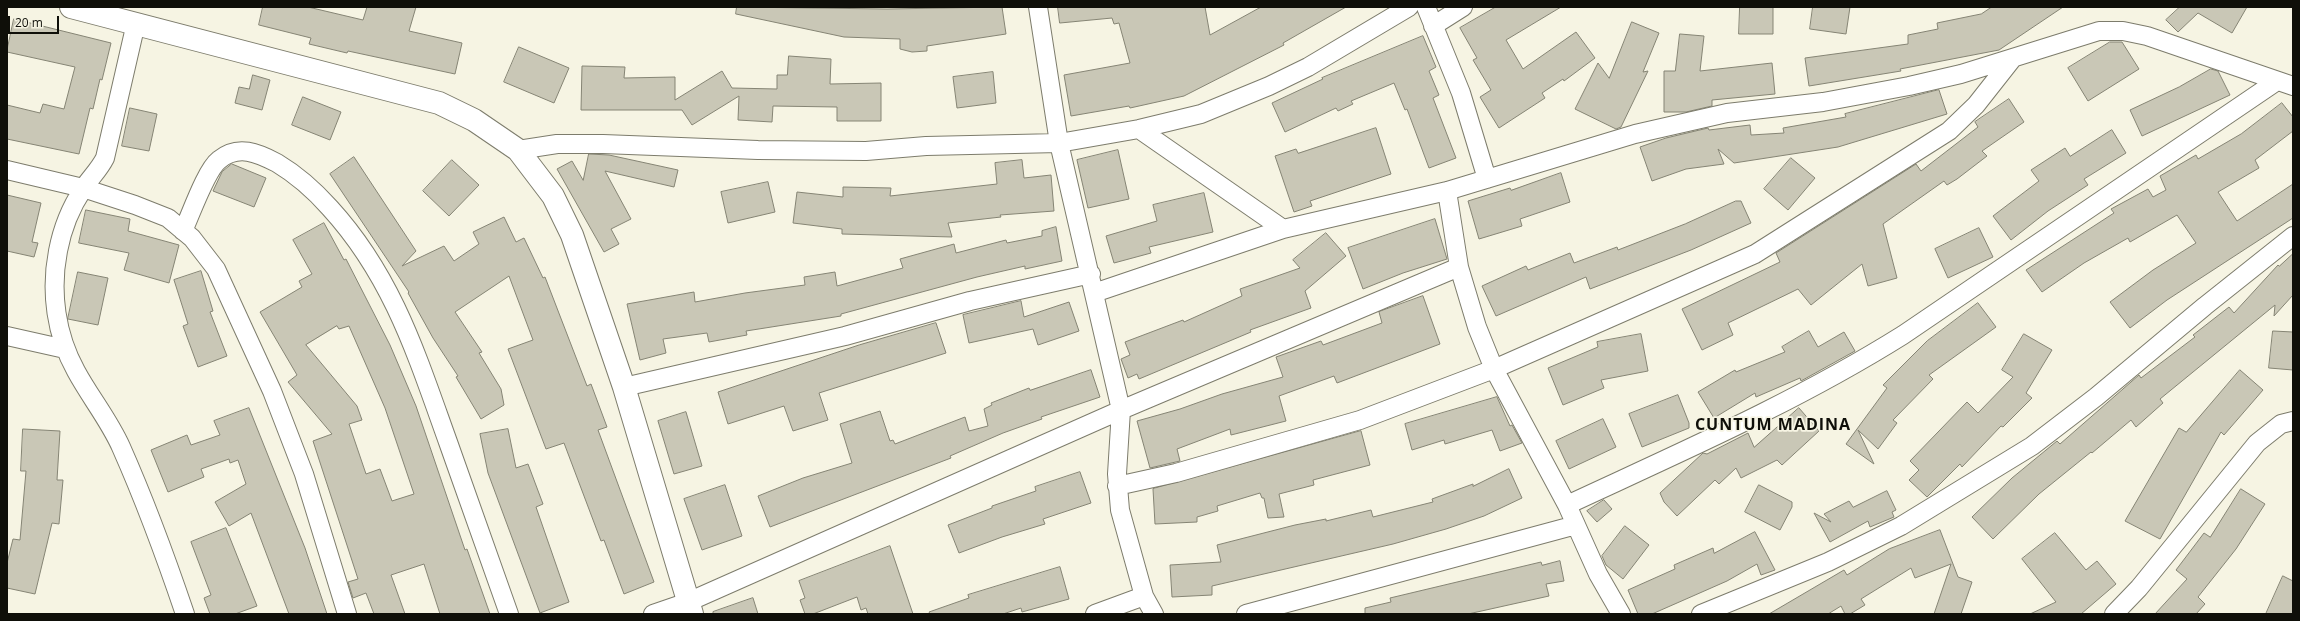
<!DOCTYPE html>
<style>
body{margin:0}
#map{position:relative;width:2300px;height:621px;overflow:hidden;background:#f6f4e3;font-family:"Open Sans",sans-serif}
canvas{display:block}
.frame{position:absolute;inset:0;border:8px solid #0f0f09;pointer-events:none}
.scale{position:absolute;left:8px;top:16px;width:51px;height:18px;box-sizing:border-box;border:2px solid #0f0f09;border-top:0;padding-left:5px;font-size:12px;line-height:14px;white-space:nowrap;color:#0f0f09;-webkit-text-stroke:3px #f6f4e3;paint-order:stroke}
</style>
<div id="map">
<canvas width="2300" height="621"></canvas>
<div class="frame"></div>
<div class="scale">20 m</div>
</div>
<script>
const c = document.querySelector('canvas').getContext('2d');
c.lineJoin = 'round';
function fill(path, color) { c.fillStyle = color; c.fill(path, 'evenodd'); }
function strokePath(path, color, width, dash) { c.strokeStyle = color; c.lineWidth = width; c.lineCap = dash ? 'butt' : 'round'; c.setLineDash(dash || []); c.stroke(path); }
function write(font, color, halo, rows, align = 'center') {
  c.font = font + ' "Open Sans",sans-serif'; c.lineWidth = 3.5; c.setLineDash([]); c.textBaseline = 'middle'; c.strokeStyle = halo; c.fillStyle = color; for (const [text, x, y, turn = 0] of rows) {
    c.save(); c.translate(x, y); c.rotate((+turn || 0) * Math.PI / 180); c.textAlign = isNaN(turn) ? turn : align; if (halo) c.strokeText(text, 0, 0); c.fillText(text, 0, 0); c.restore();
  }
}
const building = new Path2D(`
 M263,7h45l55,13 4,-13h49l-7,24 53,12 -7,31 -107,-23 -1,2 -38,-9 2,-6 -52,-13z
 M737,7l150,2 115,-2 4,27 -79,12v5l-15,1 -12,-3v-10l-56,-2 -108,-23z
 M1058,7h147l5,28 51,-28h85l-63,36 1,2 -100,51 -54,12 -1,-2 -58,10 -7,-41 66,-12 -11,-40 -5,1 -2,-6 -52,5z
 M1496,7h65l-55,33 17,29 53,-37 19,26 -31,23 -1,-2 -21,14 3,5 -46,30 -19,-31 11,-7 -18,-30 4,-2 -17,-30z
 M1740,7h33v27h-34z
 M1813,7h37l-4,27 -36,-5z
 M1992,7h71l-64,43 -99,19 1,2 -92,15 -4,-28 103,-14v-9l30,-6 -1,-6 44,-9z
 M2180,7h67l-15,26 -34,-20 -20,19 -12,-12z
 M14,19l97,24 -9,37 -2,-1 -7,30 -3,-1 -11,46 -72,-15v-34l33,8 3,-9 21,5 11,-42 -68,-15z
 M1632,22l27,11 -16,39 5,-1 -27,56 -5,2 -41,-20 23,-46 11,15z
 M1680,34l24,2 -4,35 72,-8 3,31 -63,6v6l-26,6h-22v-41h11z
 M1423,36l13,31 -7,4 10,24 -6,3 23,60 -27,10 -22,-59 -2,1 -11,-27 -43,18 2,3 -15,7 -2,-3 -51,24 -13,-29 51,-24 -1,-1z
 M2110,42h12l17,27 -51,32 -20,-33z
 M519,47l50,21 -15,35 -50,-21z
 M789,56l42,3 -1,25 51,-1v38h-44v-14l-64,-1 -1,16 -34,-2 1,-24 -47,29 -10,-15h-101l1,-44 43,1 -1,11 51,-1v23l47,-29 10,17 45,1v-14h10z
 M2211,69l7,2 12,24 -88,41 -12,-26 49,-23z
 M993,72l3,31 -39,5 -4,-31z
 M253,75l17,5 -8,30 -27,-7 4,-16 10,2z
 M1939,90l8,24 -109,33 -104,16 -16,-14 6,15 -38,5 -34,12 -12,-34 26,-9 42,-10 1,2 41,-5 1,10 33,-2 -1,-5 63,-11 -1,-3z
 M303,97l38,15 -11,28 -38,-15z
 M2009,99l15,23 -42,29 5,5 -30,23 -10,6 -3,-4 -61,43 14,54 -29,8 -6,-22 -51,41 -13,-16 -70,34 5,12 -31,15 -20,-41 98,-47 -4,-9 140,-89 5,7 57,-44 -3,-5z
 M2282,103l11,14v14l-38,29 4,8 -41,24 19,29 56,-37v34l-126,82 -37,28 -20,-26 43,-32 43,-27 -19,-28 -47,27 -2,-4 -44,25 -42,29 -16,-22 88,-57 -3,-4 37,-20 5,8 13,-7 -6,-14 36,-21 2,4 43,-25z
 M130,108l27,6 -8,37 -27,-5z
 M1376,128l15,46 -81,27 2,5 -18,6 -19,-56 21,-7 2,4z
 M2112,130l14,23 -42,26 4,6 -40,26 -37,29 -18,-24 46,-35 -8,-11 34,-22 5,8z
 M1118,150l11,49 -41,9 -11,-48z
 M589,154l20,1 69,15 -4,17 -69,-16 26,48 -20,10 8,15 -15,8 -47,-83 15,-8 11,19z
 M354,157l62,94 -14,15 42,-20 10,15 25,-17 -6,-12 31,-15 12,25 8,-4 19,40 2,-1 42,109 4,-2 16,43 -9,3 56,152 -30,12 -20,-54 -3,1 -37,-98 -18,6 -38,-100 25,-9 -24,-64 -54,36 27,40 -3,1 22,36 3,16 -23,14 -25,-42 2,-1 -25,-38 -25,-45 1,-1 -79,-118z
 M1791,158l24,20 -27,32 -24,-21z
 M452,160l27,25 -30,31 -26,-25z
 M1022,160l2,18 27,-3 3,36 -54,4 1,2 -53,6 4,14 -110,-3v-5l-49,-6 4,-31 46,5v-10l48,1 -1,8 107,-12 -2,-21z
 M232,164l34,14 -12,29 -41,-16 9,-19z
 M1561,173l9,29 -50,17 2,7 -43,13 -11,-38 42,-13 1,2z
 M768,182l7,30 -47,11 -7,-31z
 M1204,193l9,39 -64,15 2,6 -37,10 -8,-27 51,-15 -4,-16z
 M7,195l34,8 -9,39 6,1 -4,14 -27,-6z
 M1736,201h5l10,22 -60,27 -101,39 -4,-12 -90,39 -14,-30 44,-20 2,4 42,-17 4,10 43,-16 1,3 67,-26z
 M86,210l44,9 -2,12 51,14 -10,38 -45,-13 5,-17 -50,-10z
 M1435,219l12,40 -44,14 -40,16 -15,-41z
 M324,223l20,37 2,-1 44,86 26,61 49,144 2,-1 23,65h-50l-16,-50 -33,11 14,39h-31l-8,-21 -13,5 -5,-16 10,-3 -45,-138 19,-7 -44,-52 9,-7 -37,-63 42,-25 -3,-6 13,-7 -19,-34zM337,326l2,3 10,-3 36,82 29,86 -22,7 -12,-32 -14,5 -17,-50 13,-4 -5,-14 -51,-61z
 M1056,227l6,34 -37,8v-3l-48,11 -136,37v2l-95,15 1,4 -38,7 -2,-9 -44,6 3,14 -26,7 -13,-56 67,-12 1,10 50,-9 60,-8 -1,-8 31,-5 2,14 66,-18 -3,-9 54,-15 2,9 50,-13 1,3 35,-7v-5z
 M1979,228l14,29 -45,21 -13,-29z
 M1326,233l20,23 -41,35 6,17 -61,22 1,2 -112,47 -2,-5 -9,4 -7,-19 9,-4 -5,-13 58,-22 1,2 58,-26 -2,-7 60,-21 -7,-8z
 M2293,254v41l-19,21 1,-11 -115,94 3,4 -27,24 -5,-7 -39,33 -1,-1 -52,42 -46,45 -21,-22 40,-39 45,-37 3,3 79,-69 2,3 54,-41 -2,-2 36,-28 5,6 44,-48 1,1z
 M201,271l12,40 -3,1 17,44 -29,11 -15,-41 5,-2 -14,-44z
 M78,272l30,6 -10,47 -30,-6z
 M1423,296l17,48 -103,39 -3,-7 -55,20 7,25 -55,14 -1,-6 -53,20 3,12 -30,7 -13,-47 43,-12 42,-15 61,-17 -7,-20 45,-16 2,4 59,-22 -3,-11z
 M1021,301l3,16 45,-15 10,29 -41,14 -5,-16 -64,14 -6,-28z
 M1978,303l18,24 -67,48 4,4 -40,41 4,3 -19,26 -20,-19 16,34 -28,-20 41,-56 -4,-3 44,-44z
 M936,323l10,30 -127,40 9,27 -35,11 -9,-25 -56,18 -10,-32 141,-47z
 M1809,331l9,16 26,-15 11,19 -54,30 -1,-3 -44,19 -1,-4 -41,25 -16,-26 37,-22 1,2 49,-20 -3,-5z
 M2273,331l20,1v38l-24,-2z
 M1641,334l7,37 -47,9 3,8 -41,17 -15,-37 50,-21 -1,-5z
 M2024,334l28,16 -26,43 6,5 -29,29 -2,-1 -39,41 -2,-3 -33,33 -18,-17 10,-10 -9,-9 57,-59 11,11 35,-36 -11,-7z
 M1091,370l9,27 -59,20 1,2 -39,14 -53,23 1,2 -181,69 -12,-31 45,-18 49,-15 -12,-39 40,-13 10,30 3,-1 2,4 70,-27 4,14 19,-5 -4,-17 8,-4 -1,-2 38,-15 1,2z
 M2240,370l23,20 -39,45 -3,-3 -61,107 -35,-18 54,-93 7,4z
 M1678,395l11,28v5l-47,19 -13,-33z
 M1497,397l13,29 2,-1 10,18 -22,8 -8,-21 -47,14 -1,-4 -32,10 -7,-26z
 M249,408l56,140 22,66h-38l-38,-101 -22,13 -14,-24 31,-18 -8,-24 -8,3 -1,-4 -28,10 3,8 -36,15 -17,-42 36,-15 4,10 29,-10 -6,-14z
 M1799,408l20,23 -37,34 -5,-5 -36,18 -5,-10 -17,16 -4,-4 -38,36 -13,-14 -4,-9 43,-40 4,1 41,-21 6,14z
 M686,412l16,54 -28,8 -16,-53z
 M1603,419l13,28 -47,22 -13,-28z
 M23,429l37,2 -3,49h6l-4,44 -7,-1 -17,71 -28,-6v-25l6,-24 7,1 6,-69h-5z
 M508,429l8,39 12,-4 15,40 -7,3 33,95 -29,11 -52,-140 -8,-39z
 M1361,431l9,34 -57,15 1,5 -35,9 5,23 -16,1 -4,-20h-2l-2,-5 -43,13 1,5 -21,6v5l-42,2 -2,-35z
 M1509,469l13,29 -38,18 -38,13 -53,15 -181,42v9l-40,2 -2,-32 51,-3 -4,-17 78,-20 31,-6v2l45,-11 2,7 60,-15 -1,-3 41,-15v2z
 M1080,472l11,31 -48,16 2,5 -43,13 -43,16 -11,-28 44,-17v-2l44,-15 -1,-4z
 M725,485l17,51 -40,14 -18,-51z
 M1759,485l33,17v5l-12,23 -35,-18z
 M2241,489l24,15 -29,45 -38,48 7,7 -9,10h-41l32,-35 -11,-9 28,-37 6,4z
 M1887,491l9,19 -4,2 2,5 -24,10 -2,-6 -38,21 -16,-29 17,9 -7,-8 25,-13 4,6z
 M1604,500l8,9 -15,13 -10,-11z
 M1625,526l24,19 -26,34 -17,-14 -4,-9z
 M226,528l31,78 -22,8h-25l-6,-16 7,-3 -20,-53z
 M1940,530l18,47 14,5 -11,32h-27l17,-50 -36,14 -4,-10 -50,31 4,6 -15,9h-5l-4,-8 -13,8h-59l75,-44 3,5 42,-26z
 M1755,532l20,38 -14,5 -4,-11 -30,17 -75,33h-14l-10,-24 47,-21 -1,-4 39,-17 1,5z
 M2055,533l31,37 11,-9 19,23 -35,30h-51l26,-12 -34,-43z
 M890,546l23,68h-45l-2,-6 -5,2 -4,-13 -44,17h-8l-5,-14 5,-2 -6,-17z
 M1560,561l4,20 -18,3 3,12 -81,18h-103v-6l26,-6 -1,-4 151,-36 1,3z
 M1060,567l9,32 -47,13 -1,-4 -18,6h-73l-1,-2 40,-14 -1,-3z
 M2283,576l10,5v33h-27z
 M753,598l5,16h-45v-2z`);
fill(building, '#c9c7b6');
strokePath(building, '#858474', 1);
const street = new Path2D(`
 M1038,7l21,136 62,267 -4,64 3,36 24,86 10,18
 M1426,7l35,86 26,86
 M136,23l-31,135c-6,12 -15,20 -22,31 -12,18 -21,41 -25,62 -8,41 -2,84 18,120 14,26 33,49 45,76 24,54 45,111 64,167
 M1433,26l30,-19
 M1139,129l144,100
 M518,150l39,-6h46l155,6 108,1 60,-5 133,-3 80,-14 62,-15 68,-28 39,-19 101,-60
 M7,170l76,18 52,17 33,13 24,20 24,31 56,122 32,83 43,140
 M1447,191l12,76 18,60 17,42 73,136 31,69 23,40
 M183,231c8,-17 23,-61 36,-71 19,-16 39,-7 58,3 20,12 37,27 53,45 63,69 87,148 118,234 20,58 41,115 61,172
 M1094,293l189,-64 164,-38 188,-57 92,-21 96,-11 86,-16 52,-12 138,-43h24l24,5 146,50
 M7,336l58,13
 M624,387l221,-51 125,-35 121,-27
 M1117,486l59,-13 184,-53 134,-51 261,-115 194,-123 27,-26 37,-47
 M1567,505c114,-53 229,-103 336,-170l374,-254
 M653,614l35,-12 433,-192 338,-143
 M1095,614l49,-18
 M1246,614l330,-89
 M1701,614l127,-52 73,-36 131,-80 64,-49 109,-91 88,-70
 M2114,614l25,-26 118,-145 24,-19 12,-3`);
const secondary = new Path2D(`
 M71,7l368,96 35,17 44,30 35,46 19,39 52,152 68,227`);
strokePath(street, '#7d7c6c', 20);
strokePath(secondary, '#7d7c6c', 24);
strokePath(street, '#fff', 18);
strokePath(secondary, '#fff', 22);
c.letterSpacing = '1px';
write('bold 16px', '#0f0f09', '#f6f4e3', [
 ["CUNTUM MADINA",1773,425]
]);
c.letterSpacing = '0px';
</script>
